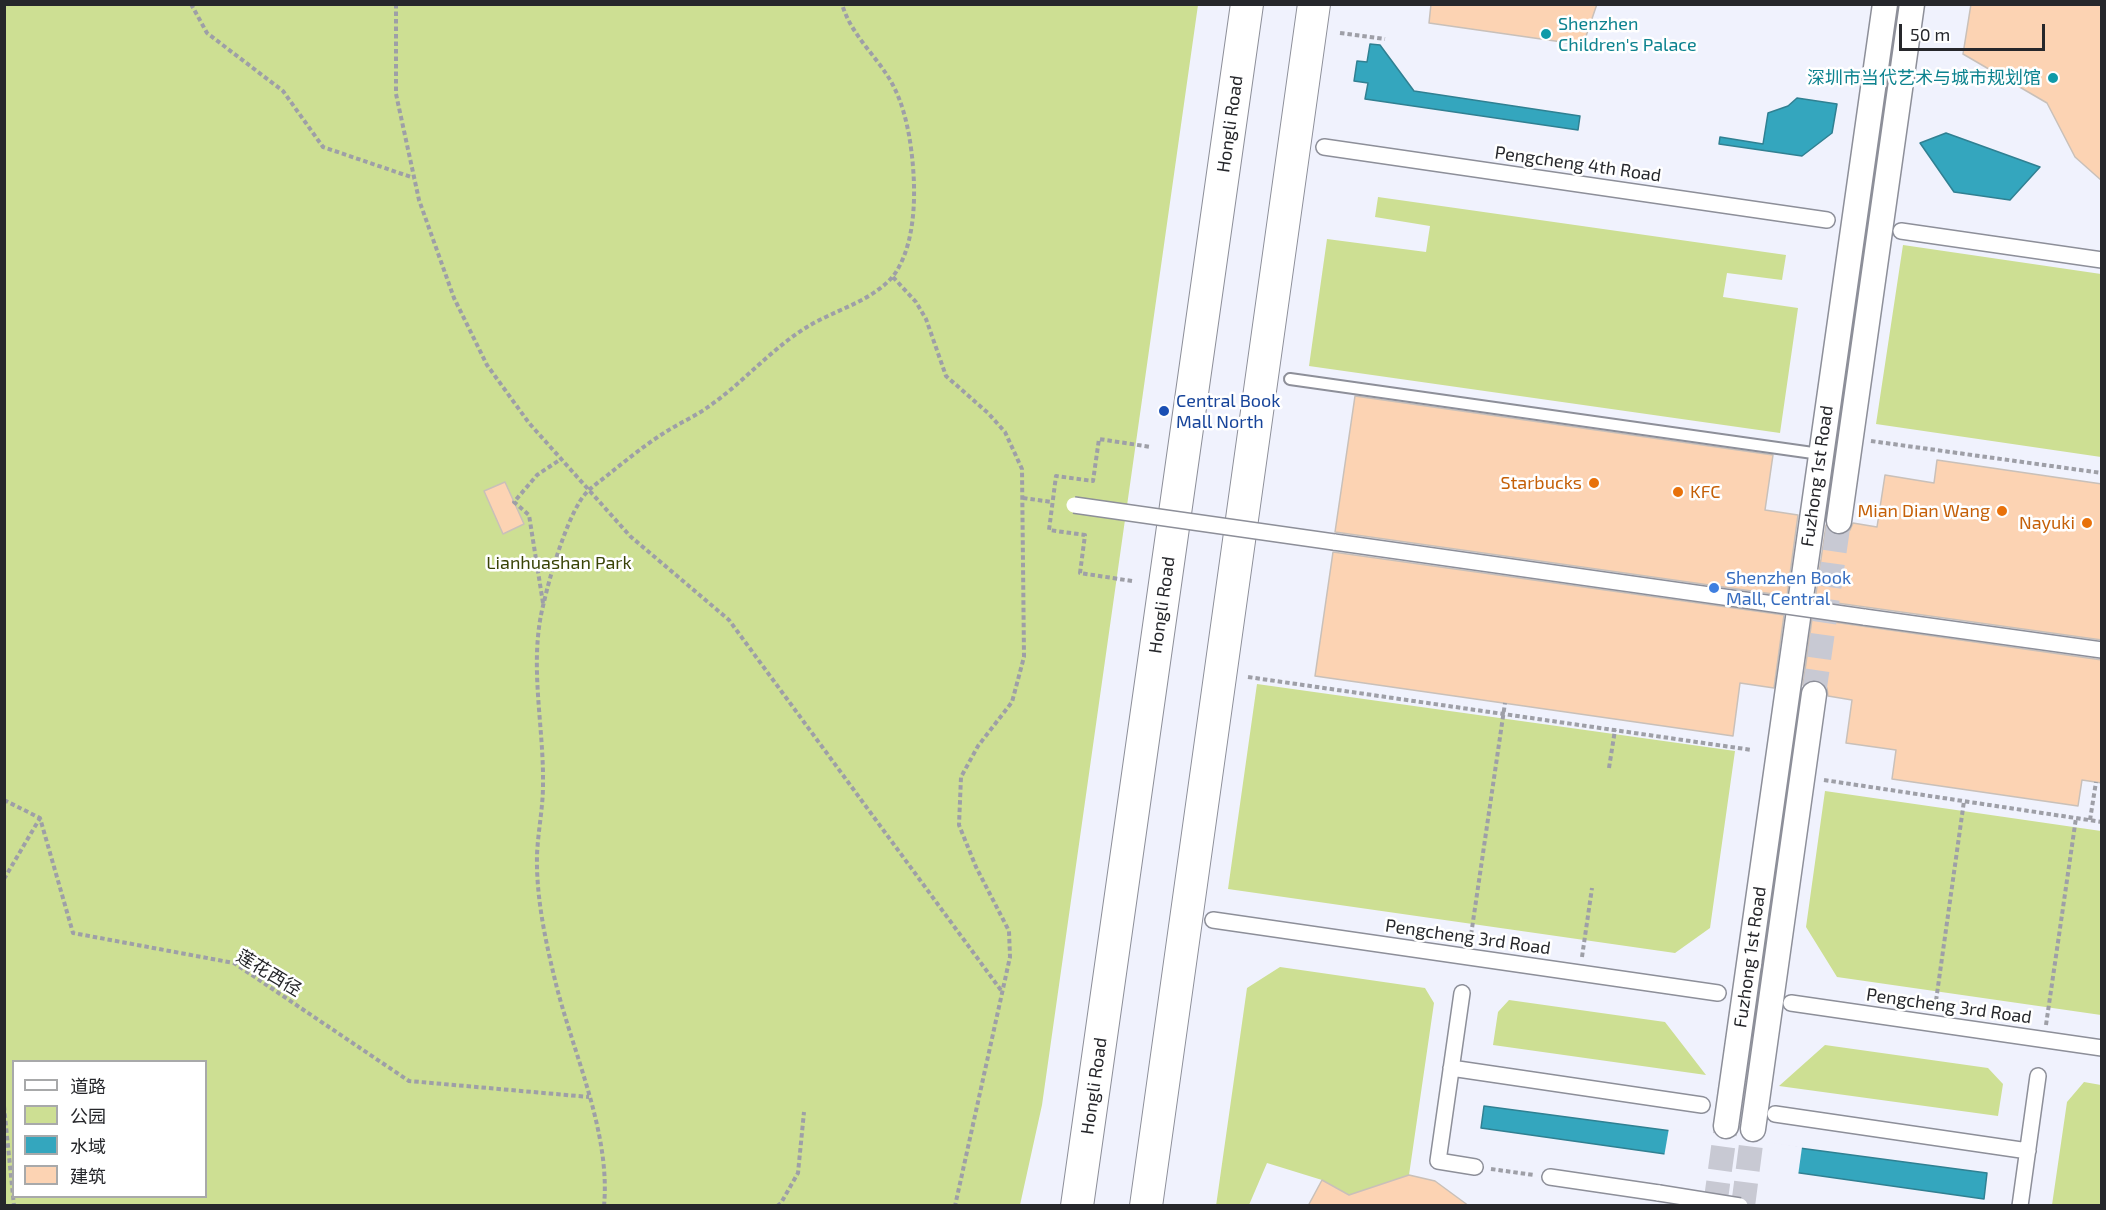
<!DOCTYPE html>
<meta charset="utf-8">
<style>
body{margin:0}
#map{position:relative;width:2106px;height:1210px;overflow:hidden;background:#f0f2fd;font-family:"Exo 2","Noto Sans SC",sans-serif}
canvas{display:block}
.frame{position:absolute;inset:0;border:6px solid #26272b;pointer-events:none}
.legend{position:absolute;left:12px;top:1060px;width:195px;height:138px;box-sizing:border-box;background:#fff;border:2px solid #a8a9aa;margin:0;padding:8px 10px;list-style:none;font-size:18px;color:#26272b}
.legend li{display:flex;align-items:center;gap:12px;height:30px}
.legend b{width:30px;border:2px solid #a8a9aa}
.scale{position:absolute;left:1899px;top:24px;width:146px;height:27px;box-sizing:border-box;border:3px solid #26272b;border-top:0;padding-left:8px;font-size:18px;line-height:21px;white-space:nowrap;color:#26272b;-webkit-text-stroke:4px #fff;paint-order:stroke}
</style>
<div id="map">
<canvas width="2106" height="1210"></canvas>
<div class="frame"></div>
<ul class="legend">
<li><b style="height:8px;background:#fff"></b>道路</li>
<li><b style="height:16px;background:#cddf93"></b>公园</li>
<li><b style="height:16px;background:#34a6be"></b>水域</li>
<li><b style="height:16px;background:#fcd3b3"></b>建筑</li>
</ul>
<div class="scale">50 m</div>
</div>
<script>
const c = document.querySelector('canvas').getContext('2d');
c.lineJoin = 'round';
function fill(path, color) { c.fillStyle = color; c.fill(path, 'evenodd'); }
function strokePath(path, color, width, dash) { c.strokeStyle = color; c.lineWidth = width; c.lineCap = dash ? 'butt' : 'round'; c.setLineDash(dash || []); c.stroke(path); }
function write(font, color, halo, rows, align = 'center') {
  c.font = font + ' "Exo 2","Noto Sans SC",sans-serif'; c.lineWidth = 5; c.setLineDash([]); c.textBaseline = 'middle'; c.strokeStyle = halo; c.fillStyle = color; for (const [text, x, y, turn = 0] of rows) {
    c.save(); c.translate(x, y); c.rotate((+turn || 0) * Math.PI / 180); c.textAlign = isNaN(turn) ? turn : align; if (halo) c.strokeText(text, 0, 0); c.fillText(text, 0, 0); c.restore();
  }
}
fill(new Path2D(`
 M5,5h1193l-156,1100 -22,100 -1015,1zM14,1062h192v134h-192z
 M1378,197l408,58 -4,25 -55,-7 -4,24 75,11 -18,125 -471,-67 18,-127 99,13 4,-26 -55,-9z
 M1903,245l198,29v183l-225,-33z
 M1257,684l478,67 -25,177 -35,25 -447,-64z
 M1825,791l276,40v184l-264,-38 -31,-50z
 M1280,967l145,21 9,15 -25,172 -60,20 -27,-15 -55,-17 -18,42 -33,1 31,-218z
 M1509,1000l156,22 41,53 -213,-30 5,-33z
 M1825,1045l163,23 15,16 -5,32 -219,-30z
 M2084,1082l17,3v120h-49l15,-103z`), '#cddf93');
const water = new Path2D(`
 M1370,44l10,1 34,46 166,25 -2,14 -213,-31 3,-16 -14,-2 3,-20 10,1z
 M1797,98l40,6 -5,29 -30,23 -83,-12 1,-7 43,7 5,-31 20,-7z
 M1946,133l94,34 -30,33 -56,-8 -34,-49z
 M1484,1106l503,67 -3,26 -503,-71z`);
fill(water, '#34a6be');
strokePath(water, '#308092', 1.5);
fill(new Path2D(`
 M1669,1128l133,19 -4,29 -134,-19z`), '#f0f2fd');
const building = new Path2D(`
 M1431,4h166l-14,41 -154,-22z
 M1971,4h131v177l-27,-24 -28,-54 -84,-49z
 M1355,396l418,59 -8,55 33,5 -11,81 -452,-64z
 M1937,460l165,24v156l-287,-40 11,-75 4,7 8,3 12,-5 3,-7 24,4 8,-52 49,8z
 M505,482l19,42 -21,10 -19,-43z
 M1333,552l451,63 -10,73 -34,-5 -7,53 -418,-60z
 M1812,619l290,41v123l-20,-3 -4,26 -186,-27 4,-29 -50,-7 6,-43 -24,-4 -1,-8 -10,-8 -14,5z
 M1409,1175l26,6 34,25h-161l14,-26 27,15z`);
fill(building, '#fcd3b3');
strokePath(building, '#c9c0b9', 1.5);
strokePath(new Path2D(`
 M1814,694l25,-173
 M1715,1206l11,-80
 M1743,1206l10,-77`), '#c8c9d3', 24, [24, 12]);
const service = new Path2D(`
 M1290,379l530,75`);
const pedestrian = new Path2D(`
 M1324,147l503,73
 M1901,231l201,29
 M1334,542l418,59
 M1864,617l238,33
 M1213,920l505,73
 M1462,993l-24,168 37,6
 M1791,1003l311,45
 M1451,1068l251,37
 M1775,1114l253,37
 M1550,1177l109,16
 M2020,1206l18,-130`);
const tertiary = new Path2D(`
 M1839,521l73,-517
 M1726,1126l159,-1122
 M1753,1129l61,-435`);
const primary = new Path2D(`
 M1077,1206l170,-1202
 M1146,1206l168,-1202`);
strokePath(service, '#8d8f99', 14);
strokePath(pedestrian, '#8d8f99', 18);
strokePath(tertiary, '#8d8f99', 27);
strokePath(primary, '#8d8f99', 34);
strokePath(new Path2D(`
 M191,4l16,29 76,58 40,56 91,31
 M396,4v90l23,106 35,98 33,67 42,58 101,113 99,84 274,373
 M1340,33l45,6
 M893,277l23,25 10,17 20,57 42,37 17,19 17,37 2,188 -12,45 -34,44 -17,31 -2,48 17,42 33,64 1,26 -55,249
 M1871,441l231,32
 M1023,498l29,4
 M1132,581l-52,-8 5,-38 -36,-5 7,-54 37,5 6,-42 52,8
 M543,603l-14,-88 -15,-13 23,-27 24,-16
 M1248,677l504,73
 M1609,768l6,-38
 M1824,780l278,42
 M4,800l36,18 33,115 161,30 175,118 180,16
 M2090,820l6,-38
 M4,879l36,-61
 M1470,942l35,-239
 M1582,957l10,-69
 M1935,1008l29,-207
 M2046,1025l30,-207
 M4,1106l10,100
 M1491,1169l43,6
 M604,1206c7,-74 -32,-155 -49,-226 -10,-41 -19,-84 -18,-125 1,-24 6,-47 6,-70 1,-61 -15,-123 1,-183 6,-27 21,-76 35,-99 7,-13 19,-20 30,-29 20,-16 41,-33 63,-46 12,-7 25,-13 36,-21 35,-24 63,-58 99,-80 27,-17 70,-27 89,-55 23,-36 20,-96 13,-137 -4,-21 -10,-42 -22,-60 -15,-23 -37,-43 -45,-71
 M777,1206l4,-3 17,-30 6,-61`), '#9e9fa7', 4, [4.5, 3]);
strokePath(service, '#fff', 10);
strokePath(pedestrian, '#fff', 15);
strokePath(tertiary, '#fff', 24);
strokePath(primary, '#fff', 32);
const pedestrianBridge = new Path2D(`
 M1074,505l260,37
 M1752,601l112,16
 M1659,1193l81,13`);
strokePath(pedestrianBridge, '#8d8f99', 18, []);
strokePath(pedestrianBridge, '#fff', 15);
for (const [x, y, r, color] of [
 [1546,34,6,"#0f9aa8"],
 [2053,78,6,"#0f9aa8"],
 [1164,411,6,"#1a4fb4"],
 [1594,483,6,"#e8710a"],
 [1678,492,6,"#e8710a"],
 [2002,511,6,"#e8710a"],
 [2087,523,6,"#e8710a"],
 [1714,588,6,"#3f7fe0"]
]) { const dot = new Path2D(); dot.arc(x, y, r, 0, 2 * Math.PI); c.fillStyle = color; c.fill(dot); strokePath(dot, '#fff', 2); }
write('18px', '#0d838f', '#fff', [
 ["Shenzhen",1558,24],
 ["Children's Palace",1558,45],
 ["深圳市当代艺术与城市规划馆",2041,78,"right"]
], 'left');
write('18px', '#26272b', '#fff', [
 ["Hongli Road",1230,124,-82],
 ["Pengcheng 4th Road",1578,164,8],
 ["Fuzhong 1st Road",1817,476,-82],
 ["Hongli Road",1162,605,-82],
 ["Pengcheng 3rd Road",1468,937,8],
 ["Fuzhong 1st Road",1750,957,-82],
 ["莲花西径",269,973,31],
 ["Pengcheng 3rd Road",1949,1006,8],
 ["Hongli Road",1094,1086,-82]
]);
write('18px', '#164399', '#fff', [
 ["Central Book",1176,401],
 ["Mall North",1176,422]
], 'left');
write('18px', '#c56008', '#fff', [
 ["Starbucks",1582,483],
 ["KFC",1690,492,"left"],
 ["Mian Dian Wang",1990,511],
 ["Nayuki",2075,523]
], 'right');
write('18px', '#394306', '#fff', [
 ["Lianhuashan Park",559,563]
]);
write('18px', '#366cbe', '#fff', [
 ["Shenzhen Book",1726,578],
 ["Mall, Central",1726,599]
], 'left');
</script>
